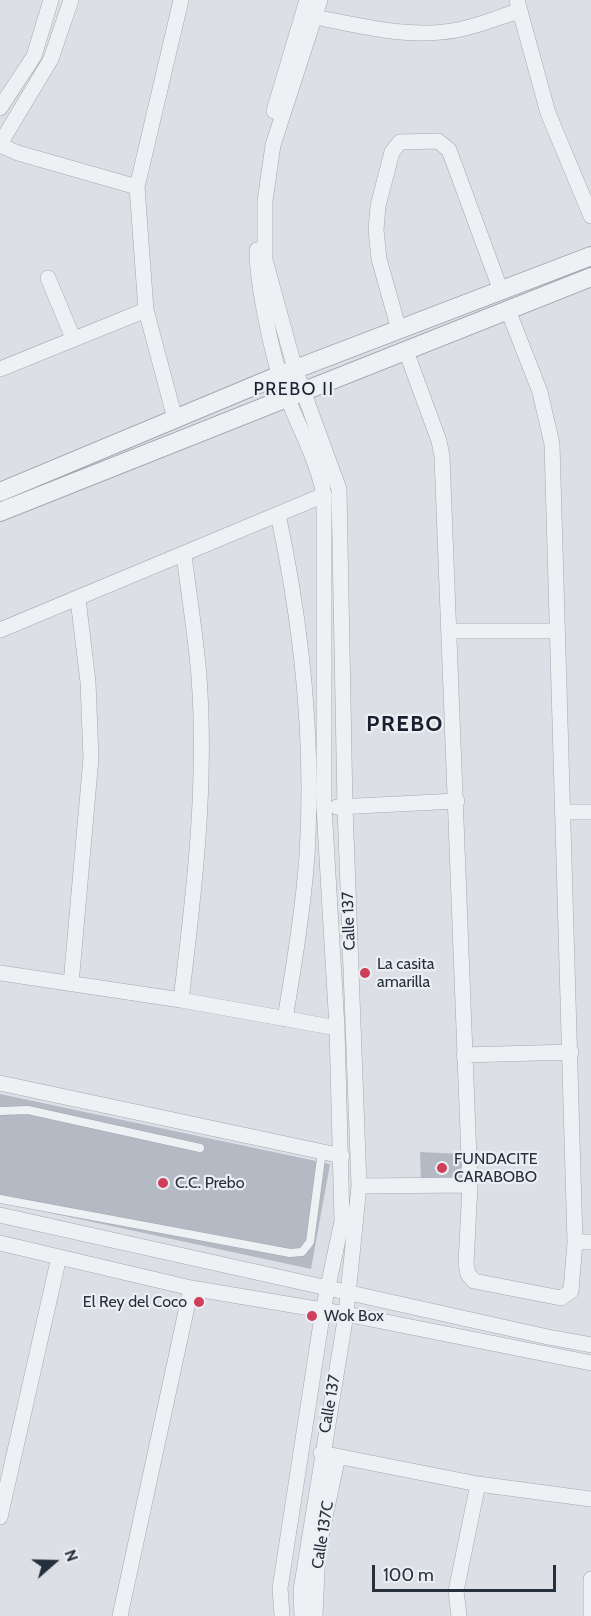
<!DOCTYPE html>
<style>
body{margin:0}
#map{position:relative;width:591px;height:1616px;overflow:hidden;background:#dce0e6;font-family:Cabin,sans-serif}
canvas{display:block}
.north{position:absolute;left:24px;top:1532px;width:60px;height:60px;-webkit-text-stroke:4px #ebeff4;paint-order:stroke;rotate:70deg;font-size:16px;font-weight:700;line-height:24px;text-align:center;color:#262f3c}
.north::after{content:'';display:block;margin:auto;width:21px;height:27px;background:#262f3c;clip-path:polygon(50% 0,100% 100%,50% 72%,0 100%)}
.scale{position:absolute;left:372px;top:1565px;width:184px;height:27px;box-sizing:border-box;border:3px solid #262f3c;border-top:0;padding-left:8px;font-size:18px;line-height:21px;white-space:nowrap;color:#262f3c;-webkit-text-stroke:4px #ebeff4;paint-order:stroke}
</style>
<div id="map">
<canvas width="591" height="1616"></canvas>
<div class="north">N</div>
<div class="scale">100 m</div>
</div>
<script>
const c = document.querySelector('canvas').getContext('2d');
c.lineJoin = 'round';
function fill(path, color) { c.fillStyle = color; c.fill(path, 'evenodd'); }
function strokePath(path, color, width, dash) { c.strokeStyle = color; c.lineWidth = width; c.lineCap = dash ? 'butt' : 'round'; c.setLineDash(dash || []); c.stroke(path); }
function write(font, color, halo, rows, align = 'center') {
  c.font = font + ' Cabin,sans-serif'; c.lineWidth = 4.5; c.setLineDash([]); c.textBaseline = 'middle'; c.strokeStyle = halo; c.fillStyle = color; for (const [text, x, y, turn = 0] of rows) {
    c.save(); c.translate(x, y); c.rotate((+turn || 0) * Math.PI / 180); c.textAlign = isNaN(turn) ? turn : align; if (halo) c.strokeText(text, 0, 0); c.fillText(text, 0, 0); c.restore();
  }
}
fill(new Path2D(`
 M0,1094l330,70 -19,105 -311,-67z
 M420,1152l43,2 1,29h-43z`), '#b3bac3');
const service = new Path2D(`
 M0,1111l28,-1 172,38
 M0,1199l290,54 12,-1 8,-10 12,-91`);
const minor = new Path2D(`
 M517,0l31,113 43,103
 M315,17c46,9 94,22 142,13 21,-4 42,-13 62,-19
 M0,108l34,-52 17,-56
 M274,111l33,-111
 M0,144l51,-85 20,-59
 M0,145l18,8 119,34
 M257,250c0,35 17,117 31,149 13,33 29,61 36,96v312l13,221 5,193 -19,89 -43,278 2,28
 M48,278l25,60
 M399,330l-20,-71 -3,-29 2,-24 14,-54 8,-10 38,-1 11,9 52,141
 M406,351l33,90 3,15 28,729 -4,79 2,10 6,7 87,17 10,-7 4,-49 -23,-798 -12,-52 -32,-82
 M0,369l146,-59
 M175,419l-29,-109 -9,-123 44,-187
 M278,514c24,112 36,228 29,342 -4,54 -13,109 -22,163
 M0,630l324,-135
 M450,631h107
 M337,807l120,-6
 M564,812h27
 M0,973l181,27 156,28
 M71,984l20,-226 -3,-76 -10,-83
 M181,1000c13,-106 26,-215 18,-323 -3,-40 -10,-81 -15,-122
 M464,1055l107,-3
 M0,1083l342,73
 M359,1186l111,-1
 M0,1215l548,122 43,8
 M575,1242h16
 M0,1243l191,45 155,26 245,49
 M321,1453l157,31 113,15
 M0,1517l59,-260
 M120,1616l71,-328
 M302,1616l-1,-26 45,-276 13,-128 -14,-379 -6,-318 -44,-120 -30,-109v-59l8,-56 47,-145
 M315,1616l3,-66 20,-94
 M459,1616l-3,-25 22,-107
 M591,1616v-37`);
const tertiary = new Path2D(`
 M0,492l280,-117 311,-119
 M0,512l591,-235`);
strokePath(service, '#a2a7b0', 9);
strokePath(minor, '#a2a7b0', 16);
strokePath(tertiary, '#a2a7b0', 20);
strokePath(service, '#eef1f4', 8);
strokePath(minor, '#eef1f4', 15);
strokePath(tertiary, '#eef1f4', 18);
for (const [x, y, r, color] of [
 [365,973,6,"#ce3e5a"],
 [442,1168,6,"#ce3e5a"],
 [163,1183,6,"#ce3e5a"],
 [199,1302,6,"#ce3e5a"],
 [312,1316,6,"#ce3e5a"]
]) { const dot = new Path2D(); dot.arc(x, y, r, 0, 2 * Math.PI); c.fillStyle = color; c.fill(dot); strokePath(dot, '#ebeff4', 2); }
write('16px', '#262f3c', '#ebeff4', [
 ["Calle 137",349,921,-92],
 ["Calle 137",330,1404,-80],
 ["Calle 137C",323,1535,-81]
]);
write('16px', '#262f3c', '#ebeff4', [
 ["La casita",377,964],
 ["amarilla",377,982],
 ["FUNDACITE",454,1159],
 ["CARABOBO",454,1177],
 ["C.C. Prebo",175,1183],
 ["El Rey del Coco",187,1302,"right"],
 ["Wok Box",324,1316]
], 'left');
c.letterSpacing = '1.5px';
write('18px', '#18202d', '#ebeff4', [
 ["PREBO II",294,390]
]);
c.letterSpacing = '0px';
c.letterSpacing = '1.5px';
write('bold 22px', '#18202d', '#ebeff4', [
 ["PREBO",405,725]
]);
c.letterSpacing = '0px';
</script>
